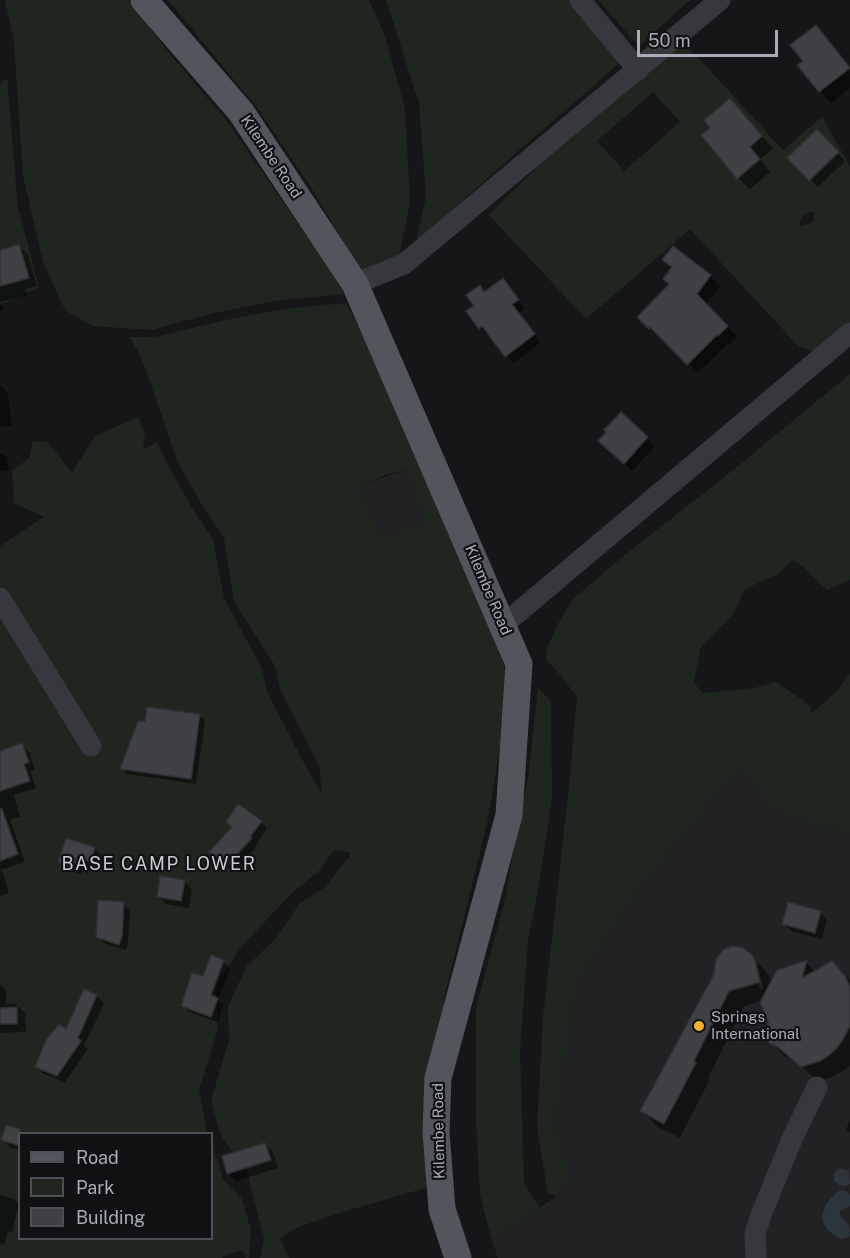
<!DOCTYPE html>
<style>
body{margin:0}
#map{position:relative;width:850px;height:1258px;overflow:hidden;background:#161618;font-family:"Public Sans",sans-serif}
canvas{display:block}
.legend{position:absolute;left:18px;top:1132px;width:195px;height:108px;box-sizing:border-box;background:#111113;border:2px solid #4d4f55;margin:0;padding:8px 10px;list-style:none;font-size:18px;color:#a8adb8}
.legend li{display:flex;align-items:center;gap:12px;height:30px}
.legend b{width:30px;border:2px solid #4d4f55}
.scale{position:absolute;left:637px;top:30px;width:141px;height:27px;box-sizing:border-box;border:3px solid #a8adb8;border-top:0;padding-left:8px;font-size:18px;line-height:21px;white-space:nowrap;color:#a8adb8;-webkit-text-stroke:4px #111113;paint-order:stroke}
</style>
<div id="map">
<canvas width="850" height="1258"></canvas>
<ul class="legend">
<li><b style="height:8px;background:#53555c"></b>Road</li>
<li><b style="height:16px;background:#1e261f"></b>Park</li>
<li><b style="height:16px;background:#404145"></b>Building</li>
</ul>
<div class="scale">50 m</div>
</div>
<script>
const c = document.querySelector('canvas').getContext('2d');
c.lineJoin = 'round';
function fill(path, color) { c.fillStyle = color; c.fill(path, 'evenodd'); }
function strokePath(path, color, width, dash) { c.strokeStyle = color; c.lineWidth = width; c.lineCap = dash ? 'butt' : 'round'; c.setLineDash(dash || []); c.stroke(path); }
function write(font, color, halo, rows, align = 'center') {
  c.font = font + ' "Public Sans",sans-serif'; c.lineWidth = 4.5; c.setLineDash([]); c.textBaseline = 'middle'; c.strokeStyle = halo; c.fillStyle = color; for (const [text, x, y, turn = 0] of rows) {
    c.save(); c.translate(x, y); c.rotate((+turn || 0) * Math.PI / 180); c.textAlign = isNaN(turn) ? turn : align; if (halo) c.strokeText(text, 0, 0); c.fillText(text, 0, 0); c.restore();
  }
}
fill(new Path2D(`
 M408,469l18,55 -43,14 -24,-52z
 M740,766l34,43 55,21 21,1v427h-352l-6,-17 65,-45 12,-19 -4,-29 -11,-25 9,-41 15,-103 51,-77z`), '#222225');
fill(new Path2D(`
 M5,0h123l48,61 51,60 96,139 21,34 -70,7 -60,12 -62,17 -60,-4 -27,-16 -22,-48 -20,-86 -9,-134z
 M168,0h201l16,36 20,73 5,92 -11,57 -33,14 -12,-11 -42,-72 -54,-80z
 M386,0h187l51,59 -141,123 -67,61 10,-47 -7,-93z
 M598,0h92l-51,46z
 M681,39l102,111 39,-33 28,49v169l-35,17 -16,-5 -109,-118 -104,90 -97,-104 91,-91zM653,92l27,30 -56,49 -27,-30zM811,211l4,2 -2,9 -11,4 -3,-2 3,-8z
 M7,78l11,129 21,80 -39,18v-221z
 M346,303l109,208 34,90 17,75 -4,60 -15,88 -43,174 -3,66 9,117 -111,32 -43,15 -16,11 9,19h-29l4,-19 -17,-67 -27,-38 -9,-33 18,-62 -1,-32 18,-40 31,-30 23,-34 25,-16 24,-30 1,-5 -16,-2 -14,20 -30,25 -49,52 -25,39 2,43 -19,61 8,43 -187,1v104h192v-94l12,37 18,18 9,31 -2,28h-3l-4,-8 -16,5 -4,3h-222v-712l44,-29 -30,-14 -2,-32 17,-13 4,-17 14,1 25,30 23,-36 43,-19 7,16 -2,17 14,-8 14,29 23,40 19,28 11,59 38,70 5,24 39,75 16,27 -3,-28 -39,-77 -5,-23 -41,-64 -10,-64 -22,-33 -24,-42 -33,-96 -7,-16 -9,-14h26l71,-17 56,-11zM407,469l19,54 -43,15 -24,-52 24,-10z
 M850,374v206l-23,10 -24,-23 -10,-7 -15,14 -33,15 -11,24 -34,36 -6,34 9,10 52,-5 21,-6 32,22 4,9 23,-20 15,-19v157l-21,-1 -56,-21 -33,-43 -111,136 -51,77 -15,103 -9,41 11,25 4,29 -12,19 -9,-2 -11,-67 6,-110 25,-222 9,-98 -16,-21 -15,-16v-9l9,-22 18,-30 54,-46 95,-74z
 M538,688l13,13 1,98 -14,92 -10,50 -8,109 4,133 16,25 -48,33 -12,-46 -4,-75v-112l28,-105 25,-132z`), '#1e261f');
fill(new Path2D(`
 M838,1169h6l5,2 1,13c-6,4 -10,1 -16,-3v-7z
 M840,1190l6,1 4,4v11l-10,5v5l9,10 1,9 -1,2 -8,2c-27,-14 -22,-32 -1,-49z`), '#2c353c');
fill(new Path2D(`
 M816,27l11,12 23,28v21l-19,15 -11,-12 -15,-30z
 M741,111l32,38 -13,10 10,13 -20,17 -12,-11z
 M817,131l28,30 -27,26 -29,-29z
 M19,246l9,9 9,31 -12,3 2,6 -27,7 3,8 -3,1v-60z
 M674,248l36,28 10,10 -15,19 32,31 -8,9 -1,-2 -30,30 -37,-37 -1,1 -21,-20 31,-32 3,-17 -9,-8z
 M503,280l7,8 15,20 -6,5 22,29 -27,21 -24,-29 -2,1 -8,-7 -4,-21 9,-14z
 M0,385l7,7 5,33 -12,2z
 M621,414l34,32 -23,25 -24,-23z
 M0,454h4l3,3 2,13 -9,1z
 M199,715l6,5 -9,64 -69,-10 -5,-5z
 M22,745l7,7 6,18 -5,1 6,17 -22,7 6,22 -10,3 15,42 -25,8 3,3 6,20 -9,3v-144z
 M261,822l6,6 -11,17 1,1 -24,26 -22,-20z
 M66,840l29,9 7,7 -3,12 -15,-4 -3,10 -14,-4 -7,-8z
 M184,881l8,8 -3,19 -23,-4 -8,-8z
 M123,904l7,6 -2,34 -2,6 -22,-7 -7,-7z
 M820,912l7,8 -5,19 -31,-8 -8,-8z
 M748,953l16,16 6,9 1,7 7,-13 28,-10 10,10 16,-10 18,18v86l-15,10 -17,5 -21,-18 -12,-6 -15,-16v-13l-9,-27 -17,5 -36,72 2,1 -30,59 -22,-11 -16,-16zM753,962h4l6,27h-3z
 M223,961l7,7 -12,32 5,5 -5,17 -29,-10 -7,-6 22,-28z
 M0,984l6,6v14h10l9,9 1,19 -26,1z
 M96,996l8,7 -20,43 4,3 -23,33 -21,-8 -7,-7z
 M850,1121v12l-4,-4z
 M7,1127l19,7h-6v16l-9,-2 -8,-8z
 M265,1145l8,7 5,16 -42,13 -8,-8z
 M0,1195l14,4 5,5 -7,28 -4,-1 -4,14 -4,-1z`), '#0007');
const building = new Path2D(`
 M816,25l34,43 -31,24 -22,-27 6,-4 -13,-16z
 M730,98l32,38 -12,11 10,12 -23,20 -36,-44 9,-7 -6,-8z
 M817,129l22,23 -30,29 -22,-23z
 M19,244l10,34 -29,8v-36z
 M673,246l38,29 -14,19 31,32 -10,10 -1,-1 -30,30 -37,-38 -1,2 -12,-12 32,-33 -6,-5 9,-12 -10,-7z
 M503,278l16,22 -7,4 23,30 -30,23 -23,-31 -3,3 -13,-18 8,-5 -8,-11 14,-10 4,7z
 M621,412l27,25 -24,27 -26,-23 8,-9 -2,-2z
 M147,707l53,7 -9,65 -71,-10 18,-48h7z
 M22,743l7,19 -5,2 6,17 -30,10v-40z
 M238,804l24,17 -12,16 2,1 -26,29 -17,-15 23,-25 -6,-5z
 M0,809h2l16,45 -18,7z
 M66,838l29,9 -4,15 -14,-5 -3,10 -16,-5z
 M160,876l25,4 -4,21 -24,-4z
 M98,900l26,2 -2,35 -3,8 -23,-8z
 M788,902l33,9 -6,22 -33,-9z
 M732,946l11,2 9,7 3,6 5,21 -31,9 -35,70 2,2 -32,61 -24,-13 74,-137 2,-15 7,-9z
 M211,955l13,5 -13,35 7,3 -7,19 -30,-11 11,-33 11,3z
 M807,960l-5,18 30,-17 13,15 5,11v39l-8,15 -6,8 -8,7 -8,5 -19,6 -22,-19 -11,-6v-20l-8,-20 17,-32z
 M84,989l13,6 -19,43 3,3 -24,35 -22,-9 11,-27 13,-16 7,5z
 M17,1007v17h-17v-16z
 M6,1125l14,4v17l-19,-6z
 M265,1143l6,17 -44,14 -5,-18z`);
fill(building, '#404145');
strokePath(building, '#303034', 1.5);
strokePath(new Path2D(`
 M580,0l58,70
 M355,284l49,-20 316,-264
 M0,598l91,148
 M503,625l347,-292
 M756,1258l-1,-24 6,-19 31,-76 25,-52`), '#37383d', 21);
strokePath(new Path2D(`
 M144,0l97,112 114,172 164,380 -10,151 -71,263 -2,54 6,77 16,49`), '#53555c', 27);
for (const [x, y, r, color] of [
 [699,1026,6,"#f2b134"]
]) { const dot = new Path2D(); dot.arc(x, y, r, 0, 2 * Math.PI); c.fillStyle = color; c.fill(dot); strokePath(dot, '#111113', 2); }
write('15px', '#a8adb8', '#111113', [
 ["Kilembe Road",271,157,56],
 ["Kilembe Road",488,590,67],
 ["Kilembe Road",439,1131,-91]
]);
write('15px', '#a8adb8', '#111113', [
 ["Springs",711,1017],
 ["International",711,1034]
], 'left');
c.letterSpacing = '1.5px';
write('18px', '#c9ccd4', '#111113', [
 ["BASE CAMP LOWER",159,864]
]);
c.letterSpacing = '0px';
</script>
